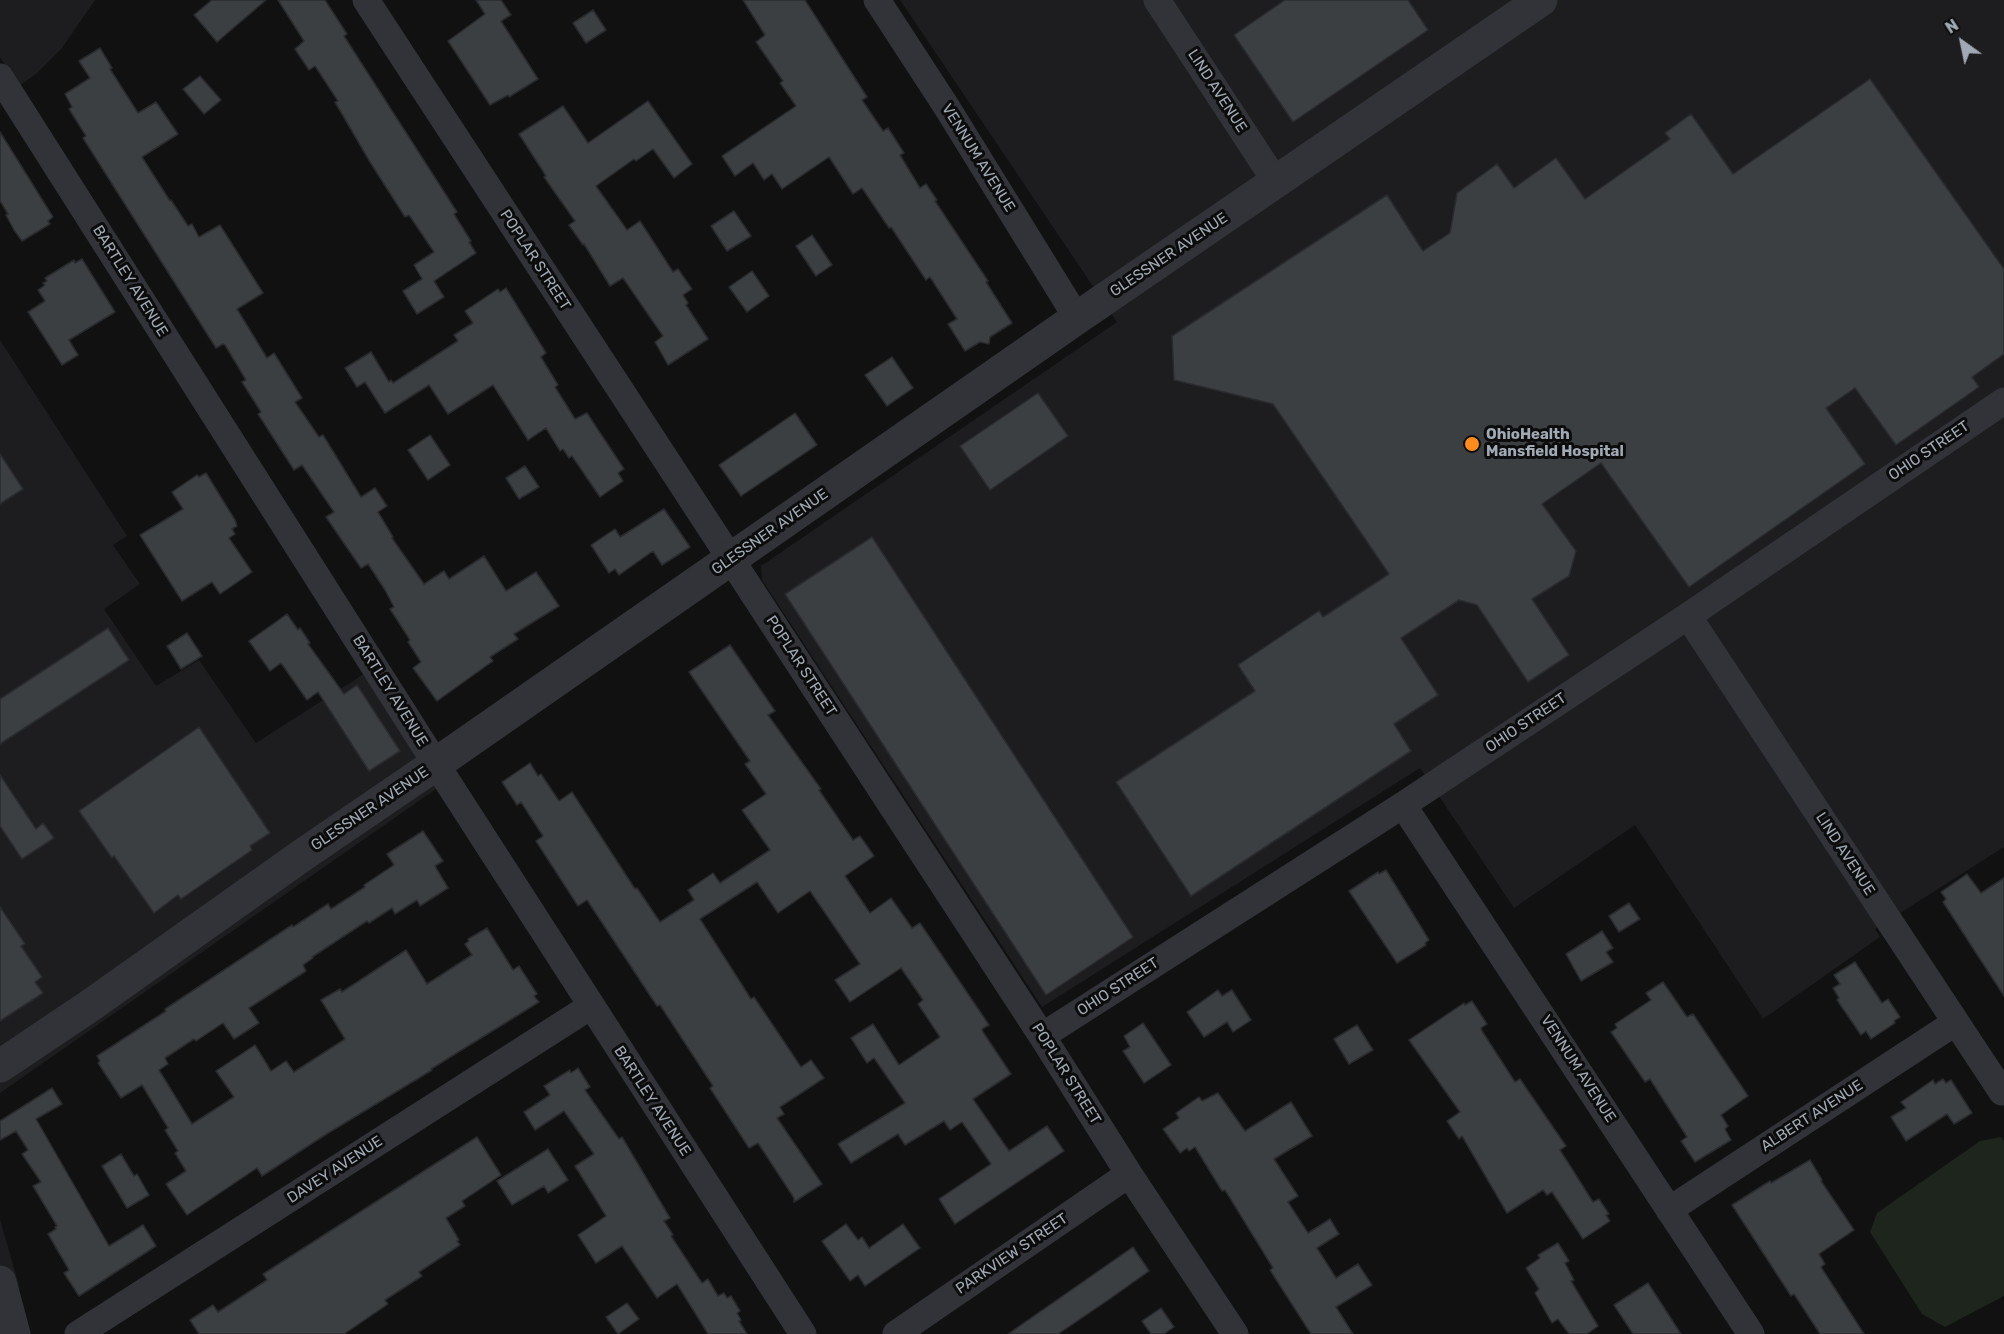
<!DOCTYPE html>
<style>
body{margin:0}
#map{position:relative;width:2004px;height:1334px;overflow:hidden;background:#111112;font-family:Rubik,sans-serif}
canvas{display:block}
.north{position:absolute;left:1932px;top:12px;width:60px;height:60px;-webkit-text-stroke:4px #0c0c0d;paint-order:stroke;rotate:327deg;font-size:16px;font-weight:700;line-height:24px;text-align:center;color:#a1aab4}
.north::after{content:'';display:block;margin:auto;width:21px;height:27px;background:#a1aab4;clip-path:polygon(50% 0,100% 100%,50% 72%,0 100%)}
</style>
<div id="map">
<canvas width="2004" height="1334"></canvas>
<div class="north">N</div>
</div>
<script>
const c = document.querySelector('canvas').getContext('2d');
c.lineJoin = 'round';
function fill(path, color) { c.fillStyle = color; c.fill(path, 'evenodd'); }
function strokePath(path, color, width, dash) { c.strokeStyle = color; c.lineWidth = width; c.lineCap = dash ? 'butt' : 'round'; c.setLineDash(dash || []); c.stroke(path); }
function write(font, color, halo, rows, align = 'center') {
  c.font = font + ' Rubik,sans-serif'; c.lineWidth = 6; c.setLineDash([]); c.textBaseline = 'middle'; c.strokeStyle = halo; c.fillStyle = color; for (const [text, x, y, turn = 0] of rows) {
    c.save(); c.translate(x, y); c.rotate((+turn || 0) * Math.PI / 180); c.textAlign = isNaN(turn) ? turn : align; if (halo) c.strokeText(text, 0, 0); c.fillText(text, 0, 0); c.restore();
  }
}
fill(new Path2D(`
 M0,0h95l-33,48 -26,26 -17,12 -19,-29z
 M900,0h1104v847l-129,82 5,8 -117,82 -128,-194 -121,83 -94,-140 -378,239 -280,-427 -1,-14 356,-244z
 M0,340l127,196 -14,9 27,39 -36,25 52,77 43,-26 57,83 114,-73 69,117 -439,306z
 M0,1219l20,70 -20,12z`), '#1d1d1f');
fill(new Path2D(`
 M2001,1137l3,4v155l-59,31 -23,-13 -52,-82 7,-19 103,-72z`), '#1d251d');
const building = new Path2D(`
 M212,0h54l-49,42 -23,-27z
 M278,0h47l22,34 -3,2 113,176 -3,2 17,27 -2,1 7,11 -42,28 10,16 -27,17 -14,-23 19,-12 -8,-14 20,-13 -25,-37 -4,2 -35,-55 -35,-60 3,-1 -23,-35 -6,4 -14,-21 9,-8z
 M476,0h25l10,15 -10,6 37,58 -29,18 -1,-2 -18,10 -42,-64 37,-27z
 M743,0h62l62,97 -5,3 21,31 5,-3 16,25 -4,2 20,33 6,-4 11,16 -2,1 53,80 -2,1 26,41 -22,14 -1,7 -9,-2 -15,9 -17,-27 9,-5 -27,-42 -4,3 -35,-53 -2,1 -27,-40 -9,6 -24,-37 -47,32 -10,-15 -8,6 -11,-17 -18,13 -13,-20 74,-50 -16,-23 3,-2 -27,-39 9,-7z
 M1285,0h123l20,30 -135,92 -59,-87z
 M593,10l13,20 -20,13 -13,-20z
 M100,48l12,20 -2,1 28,44 18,-11 22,32 -36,23 28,44 1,-1 17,26 4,-2 7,13 21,-12 43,68 -26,16 30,49 7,-5 28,45 -7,4 24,35 4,-2 38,62 14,-9 12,18 -9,6 15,25 -1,1 32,46 20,-13 5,8 35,-23 22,35 30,-19 23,34 -45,28 4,5 -28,18 3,4 -56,40 -24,-33 8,-6 -13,-20 2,-2 -20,-31 4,-2 -9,-17 -17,-26 -7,4 -22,-32 -13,-19 8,-5 -32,-47 -8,5 -36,-56 3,-2 -19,-30 4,-2 -21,-35 -2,-1 -7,4 -133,-210 3,-2 -17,-27 3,-2 -7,-13 25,-16 -11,-17z
 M200,76l21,24 -17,14 -21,-25z
 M1870,79l134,190v85l-32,23 7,10 -83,58 -41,-57 -29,20 39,56 -176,123 -88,-124 -59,41 34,47 -7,25 -37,23 37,56 -41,27 -51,-77 -18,-5 -58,38 37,57 -44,29 17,27 -220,145 -75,-114 139,-91 -17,-26 81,-54 4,6 66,-43 -116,-170 -99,-24 -2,-44 215,-141 36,56 27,-18 7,-40 40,-29 17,24 42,-30 29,41 85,-60 -5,-6 26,-19 42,60z
 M648,101l44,63 -18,14 -21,-29 -17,12 -2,-2 -38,27 31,44 13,-9 33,51 5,-3 14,20 -9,6 5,8 -2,2 22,34 -40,26 -13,-23 8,-6 -40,-58 -13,8 -26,-42 -1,1 -14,-20 6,-4 -31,-44 2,-1 -27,-42 44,-28 25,37z
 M0,132l53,85 -5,4 2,3 -28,17 -8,-11 -8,-15 2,-1 -8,-13z
 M734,211l17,25 -24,15 -16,-25z
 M812,235l20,30 -16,11 -20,-30z
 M82,259l33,53 -46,28 9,15 -16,10 -34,-53 17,-11 -7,-11 7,-5 -2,-2 4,-2 -2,-3 29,-18 1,3z
 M752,271l17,25 -22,16 -18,-25z
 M506,288l40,65 -5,4 17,28 -3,2 20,32 12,-6 37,56 -6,4 5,8 -23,16 -28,-41 -3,2 -6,-9 -3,2 -14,-23 -18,12 -35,-55 -45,29 -19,-29 -44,28 -20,-31 -8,5 -12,-19 26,-16 18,30 2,-2 2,3 65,-42 -4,-6 19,-12 -8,-12 33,-22 2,3z
 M892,357l21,31 -26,18 -22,-31z
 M1038,393l30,43 -78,54 -30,-44z
 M795,413l22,32 -76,51 -22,-31z
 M430,435l20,30 -22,15 -20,-30z
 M0,454l23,35 -23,15z
 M525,466l14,21 -20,12 -13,-21z
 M206,473l29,47 2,6 -5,3 3,5 -6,4 23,34 -32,22 -8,-12 -30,19 -42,-66 43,-26 -11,-17 25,-17 2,2z
 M664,509l26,38 -28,18 -9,-14 -34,24 -4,-6 -6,4 -18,-28 24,-16 5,8z
 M872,537l261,400 -87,58 -261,-401z
 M287,614l11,16 2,-2 10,15 -2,1 36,50 13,-9 43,66 -31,20 -51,-79 -11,8 -26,-37 -11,8 -21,-30z
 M108,628l21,32 -129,84v-45z
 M187,633l15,23 -21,13 -14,-23z
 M730,645l45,66 -7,4 53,74 -2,1 34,50 7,-4 14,20 -29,20 25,37 21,-15 21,30 8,-5 69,102 -7,4 1,3 28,42 -38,25 36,52 38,-25 17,25 -109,73 -16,-25 52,-35 -29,-42 -12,8 -6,-9 -39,24 -7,-11 -47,29 -13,-19 67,-41 -31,-45 -7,5 -16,-25 22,-14 26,41 41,-28 -22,-33 5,-4 -22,-32 -51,34 -15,-22 25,-16 -50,-73 -32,22 -21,-31 -57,37 51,80 3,-2 47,70 10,-7 13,18 -44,29 4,7 -7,4 45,66 -28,18v-4l-36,-55 -9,5 -39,-60 3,-2 -53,-81 -3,1 -70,-106 -9,6 -42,-65 7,-5 -22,-34 -4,3 -15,-23 28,-19 8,13 3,-2 18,27 13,-9 63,97 2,-1 23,34 34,-22 -6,-10 25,-17 7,10 50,-33 -28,-40 24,-16 -21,-30 5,-3 -61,-89z
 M199,727l71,106 -20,13 2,4 -71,49 -3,-4 -24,18 -40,-57 -2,2 -33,-47z
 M0,775l36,54 7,-6 11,15 -32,21 -22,-33z
 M423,831l20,30 -8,5 13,22 -28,18 -3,-6 -22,14 -3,-6 -23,15 -2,-2 -55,36 1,1 -10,7 3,6 -57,37 10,15 -25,16 -11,-16 -27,18 -2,-2 -29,19 3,6 -9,6 33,54 42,-27 -18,-26 39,-26 16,26 15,-10 8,11 51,-33 -24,-39 19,-11 2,3 64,-42 21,34 45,-29 -7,-11 4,-3 -1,-2 19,-11 26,42 6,-4 18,28 -3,2 5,6 -108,67 1,1 -107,65 -63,41 -5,-8 -70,47 -21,-31 20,-13 -11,-18 3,-2 -13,-21 3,-2 -26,-43 -21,13 -23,-35 2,-2 -3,-5 69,-45 -1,-2 127,-84 1,2 35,-23 3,5 34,-22 -1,-2 30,-20 -7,-11z
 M1386,870l43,70 -4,3 1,2 -29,18 -48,-72 29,-19 1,2z
 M1967,874l14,19 23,-15v118l-61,-94 3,-3 -5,-7z
 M1629,903l11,16 -21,13 -10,-16z
 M0,907l25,37 -4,2 21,31 -7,5 8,11 -43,28z
 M1602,931l11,17 -7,4 7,10 -32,19 -15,-27z
 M1855,962l27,41 6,-4 12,18 -6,4 1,2 -24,16 -5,-8 -5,4 -24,-35 2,-2 -6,-10 7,-4 -6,-9z
 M1663,982l24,35 6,-3 55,82 -27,19 7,11 -3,3 6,11 -36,22 -14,-21 6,-4 -37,-58 -5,3 -34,-50 6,-4 -2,-4 36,-24 -5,-7z
 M1218,990l4,6 10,-6 19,30 -18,12 -6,-10 -23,15 -17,-25z
 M1472,1001l15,23 -6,4 1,3 33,51 5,-3 46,67 -6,4 33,52 6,-3 10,15 -3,1 4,6 -27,18 -31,-47 -5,3 -4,-5 -36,23 -45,-77 -3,3 -12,-18 13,-9 -51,-72 55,-37 1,2z
 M1143,1023l28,42 -27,18 -21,-32 7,-4 -6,-11z
 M1357,1025l16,25 -24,14 -15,-25z
 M578,1068l12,19 -5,3 34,49 3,-2 48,81 -6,3 9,14 -2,1 31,47 6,-4 10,17 6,-3 3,5 4,-2 9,15 -3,2 4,7 -2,1 8,13h-39l-31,-50 -20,14 -35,-52 -26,17 -18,-28 28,-19 -31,-50 19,-12 -30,-43 -29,19 -11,-18 26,-17 -6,-9 26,-16 1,3z
 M1943,1079l3,4 5,-3 21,33 -18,11 -7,-10 -41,27 -15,-24 15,-9 -5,-6 32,-22 2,4z
 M52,1088l10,16 -26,15 73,127 34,-21 13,21 -77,50 -15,-23 5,-3 -21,-36 8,-5 -1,-2 2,-1 -24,-40 8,-4 -19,-28 6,-4 -12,-19 -16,9v-19z
 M1218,1093l27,38 46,-29 21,34 -38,23 24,37 -10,6 20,31 22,-14 9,15 -22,14 19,30 22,-14 14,21 -36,22 17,27h-42l-41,-64 3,-2 -48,-78 -3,1 -27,-44 -6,4 -2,-3 -7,5 -17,-24 16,-11 -3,-5 23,-16 3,4z
 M477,1137l24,38 -39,26 3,5 -19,12 13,22 -2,1 3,4 -41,27 3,4 -37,24 3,4 -44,30h-145l-9,-14 23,-15 5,7 49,-32 -4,-6z
 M548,1149l20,31 -20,13 -4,-7 -32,19 -15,-24z
 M121,1154l13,22 3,-2 12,21 -22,13 -25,-42z
 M1810,1160l12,20 -1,1 33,49 -35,24 6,10 -4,3 43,67h-44l-26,-40 -3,2 -59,-91 38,-24 1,2z
 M846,1224l12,16 4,-3 7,11 34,-24 17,24 -55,38 -7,-11 -8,6 -28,-40z
 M1558,1243l11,18 -4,2 9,17 -3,1 27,45 -11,8h-18l-11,-15 -6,4 -17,-30 4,-4 -13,-21 14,-10 -2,-3z
 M1133,1247l16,24 -38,27 -53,36h-50z
 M1648,1283l33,51h-48l-19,-29z
 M627,1303l12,16 -21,15 -12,-17z
 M1161,1308l13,19 -10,7h-13l-9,-13z`);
fill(building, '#3c3f42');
strokePath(building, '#2a2b2e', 1.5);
strokePath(new Path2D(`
 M366,0l676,1036 87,138 106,160
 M877,0l69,106 131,212
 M1157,0l119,182
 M0,77l436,687 367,570
 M1688,616l314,476
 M1403,805l348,529
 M1042,1036l361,-231 285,-189 316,-215
 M1669,1210l287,-188
 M78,1334l513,-328
 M896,1334l233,-160`), '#313338', 27);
strokePath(new Path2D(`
 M0,1066l91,-61 213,-151 132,-90 641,-446 464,-318
 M0,1282l14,52`), '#313338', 33);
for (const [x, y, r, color] of [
 [1472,444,8,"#ff8b1c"]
]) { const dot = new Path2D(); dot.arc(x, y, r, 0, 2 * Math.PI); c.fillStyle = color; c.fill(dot); strokePath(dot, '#0c0c0d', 2); }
write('15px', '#a1aab4', '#0c0c0d', [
 ["LIND AVENUE",1217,91,57],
 ["VENNUM AVENUE",978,158,58],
 ["GLESSNER AVENUE",1169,255,-34],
 ["POPLAR STREET",535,260,57],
 ["BARTLEY AVENUE",130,281,58],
 ["OHIO STREET",1929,451,-34],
 ["GLESSNER AVENUE",770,532,-35],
 ["POPLAR STREET",801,666,57],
 ["BARTLEY AVENUE",390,691,58],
 ["OHIO STREET",1526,723,-34],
 ["GLESSNER AVENUE",370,809,-34],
 ["LIND AVENUE",1845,854,57],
 ["OHIO STREET",1118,987,-33],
 ["VENNUM AVENUE",1578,1069,57],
 ["POPLAR STREET",1066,1074,58],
 ["BARTLEY AVENUE",652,1101,57],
 ["ALBERT AVENUE",1812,1116,-33],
 ["DAVEY AVENUE",335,1170,-33],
 ["PARKVIEW STREET",1012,1254,-34]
]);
write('bold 15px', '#a1aab4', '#0c0c0d', [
 ["OhioHealth",1486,435],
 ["Mansfield Hospital",1486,452]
], 'left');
</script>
